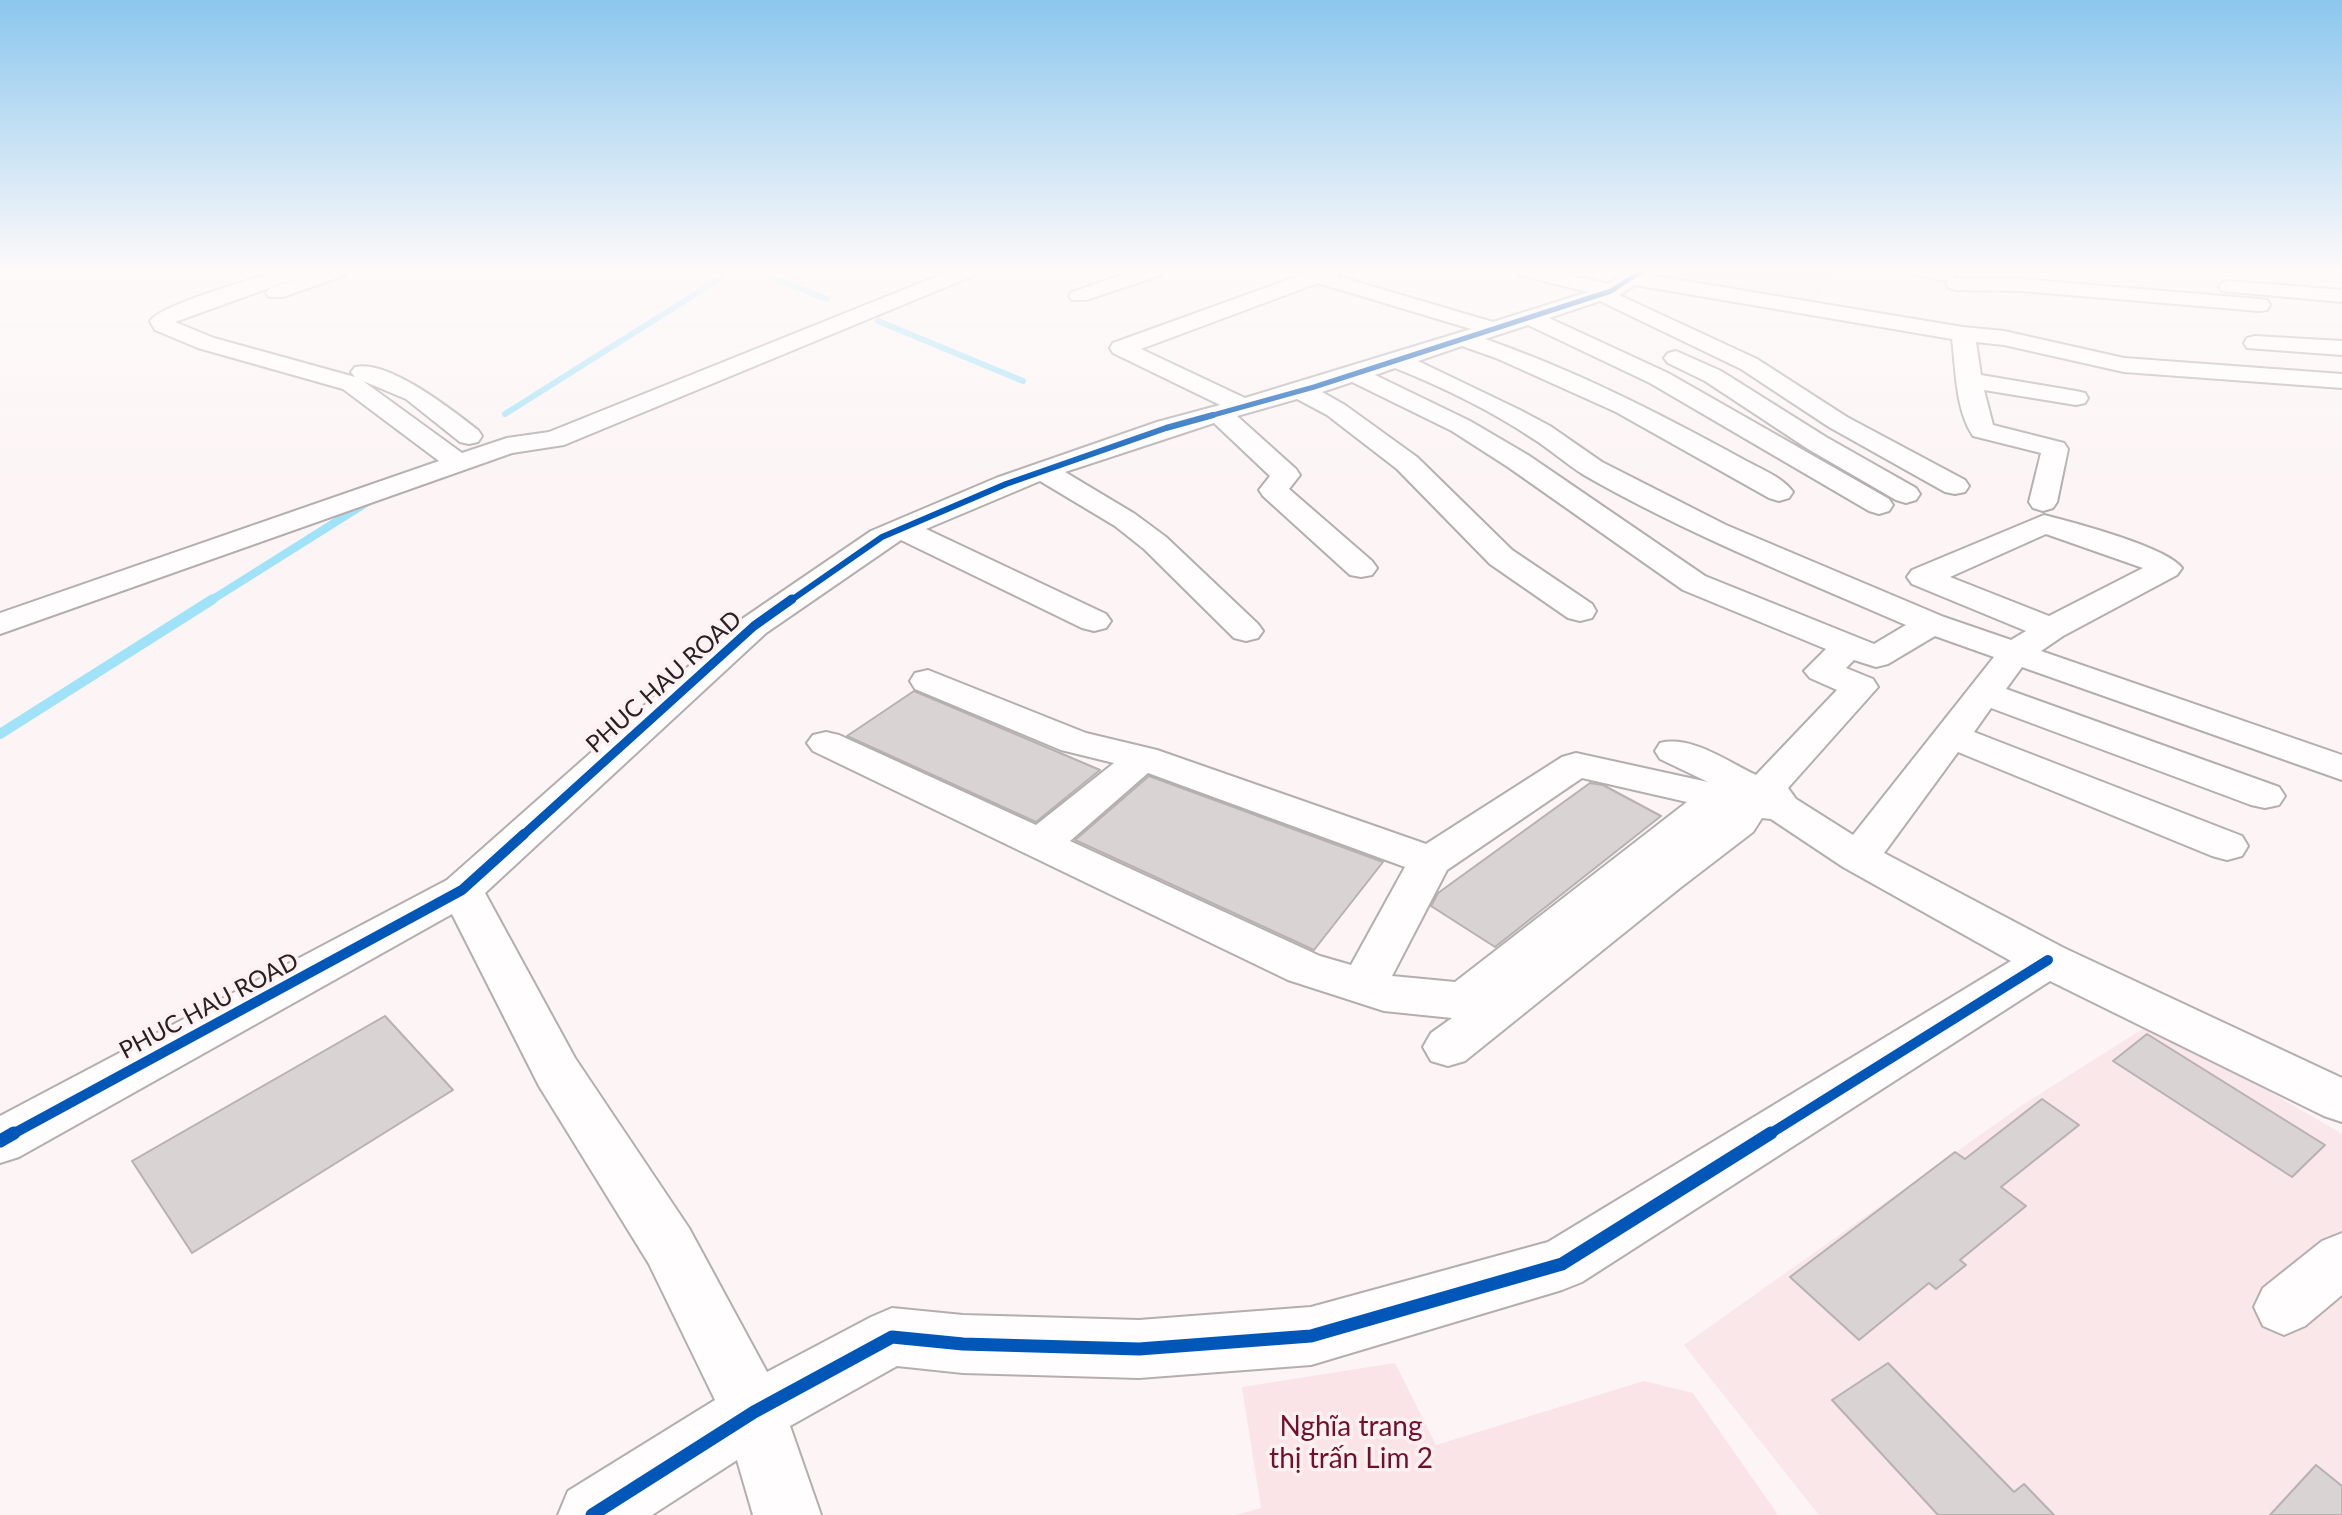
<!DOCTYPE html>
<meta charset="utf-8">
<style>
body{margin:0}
canvas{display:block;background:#fcf4f5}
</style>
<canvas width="2342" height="1515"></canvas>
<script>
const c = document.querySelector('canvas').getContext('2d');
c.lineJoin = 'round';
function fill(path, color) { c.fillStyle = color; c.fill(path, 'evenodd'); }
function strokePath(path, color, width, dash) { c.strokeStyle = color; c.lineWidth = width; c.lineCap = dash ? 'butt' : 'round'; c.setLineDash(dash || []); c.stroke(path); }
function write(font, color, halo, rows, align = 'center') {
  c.font = font + ' Lato,sans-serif'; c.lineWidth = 7; c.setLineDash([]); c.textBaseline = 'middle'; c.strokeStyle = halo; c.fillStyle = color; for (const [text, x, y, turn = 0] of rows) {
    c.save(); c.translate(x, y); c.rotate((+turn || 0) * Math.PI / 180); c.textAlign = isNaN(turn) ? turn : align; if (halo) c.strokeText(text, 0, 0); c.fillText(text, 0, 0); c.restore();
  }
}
fill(new Path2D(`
 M1672,271h166l-24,33 -152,-24z
 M2152,1023l190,111v381h-523l-135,-170 337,-239z`), '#f9e7e9');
fill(new Path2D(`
 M1395,1363l41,82 208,-64 49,12 85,122h-542l25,-7 -19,-121z`), '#fae4e7');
strokePath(new Path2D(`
 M755,271l72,28
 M878,321l145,60
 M505,414l227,-143`), '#a0e3f8', 6);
strokePath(new Path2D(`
 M210,601l159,-100`), '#a0e3f8', 8);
strokePath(new Path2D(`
 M0,734l213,-135`), '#a0e3f8', 10);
const building = new Path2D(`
 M914,691l92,39 94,40 -64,52 -189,-86z
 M1149,776l234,86 -69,88 -239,-110z
 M1590,783l13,2 58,31 -166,131 -64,-41 7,-13z
 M385,1016l68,74 -261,163 -60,-92z
 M2147,1034l178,111 -33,32 -179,-116z
 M2042,1099l37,26 -78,62 25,19 -66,54 6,5 -30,24 -7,-6 -70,57 -69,-63 165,-125 10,7z
 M1888,1363l126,129 10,-8 30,31h-116l-106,-115z
 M2316,1465l26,21v29h-72z`);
fill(building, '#d9d3d3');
strokePath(building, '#b7b1b2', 2);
const minor = new Path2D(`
 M278,271h30l-3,4 -130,47 39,16 141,39 -4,-5 4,-5c33,-8 97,43 123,63l4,6 -4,6 -9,2 -9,-2 -54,-43 -43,-18 99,72 45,-15 42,-6 401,-161h28l-3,4 -411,170 -52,8 -512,181v-21l439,-152 -96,-72 -145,-41 -43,-18 -5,-9c12,-17 103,-42 128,-50z
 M318,271h30l-3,4 -62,22h-14l-3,-4 3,-4z
 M1133,271h31l-3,4 -75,25h-14l-3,-4 3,-4z
 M1312,271h29l-4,5 156,46 95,-30 -69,-17 -3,-4h37l55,13 20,-13h24l-3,4 314,52 41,4 120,27 218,16v14l-218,-16 -120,-27 -28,-3 5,33 95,16 9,2 3,5 -3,5 -9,2 -92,-15 9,35 71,18 4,6 -11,53 -4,6 -10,3 -10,-3 -4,-6 12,-49 -68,-17c-18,-27 -17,-67 -21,-97l-317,-54 -16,10 138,64 90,58 118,63 4,6 -4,6 -10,2 -10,-2 -116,-65 -88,-58 -141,-68 -51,17 119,55 221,126 4,6 -4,6 -10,3 -10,-3 -219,-128 -122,-58 -43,14c89,31 172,73 254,118 17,10 43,19 54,35l-4,6 -10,3 -10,-3 -153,-86 -120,-54 -34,-12 -44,15 102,49 30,16 52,36 124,63 218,92 67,23 15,-9 -114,-47 -5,-7 5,-7 132,-55c28,7 123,32 138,53l-5,7 -114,61 -22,15 301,104v25l-320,-113 -16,22 273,98 6,9 -6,9 -14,3 -14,-3 -260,-97 -17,24 268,104 6,10 -6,10 -15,4 -15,-4 -254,-104 -74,101 180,95 278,130v44l-18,-6 -274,-135 -468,301 -20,8 -251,75 -172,13 -176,-5 -66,-7 -107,60 31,89h-68l-16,-55 -85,55h-94l10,-24 147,-91 -66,-136 -110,-178 -87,-172 -433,243 -19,6v-47l447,-236 295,-261 129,-88 125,-53 161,-56 63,-17 -107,-52 -3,-5 3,-5zM1318,283l153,46 -226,69 -104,-49zM1395,368c47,19 95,42 137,70 18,11 34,26 52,37 103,59 214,103 322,150l-32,19 -169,-68 -177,-121 -58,-34 -95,-46zM1352,382l100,49 56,36 175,123 143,59 -22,22 6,7 27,12 -81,85c-28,-13 -64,-40 -96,-32l-5,8 5,8 48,23 -132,-29 -14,4 -136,87 -269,-94 -71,-17 -158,-63 -13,3 -5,8 5,8 146,61 53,13 -78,62 -197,-90 -13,-3 -13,3 -6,8 6,8 475,229 96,31 68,7 -21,15 -8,14 8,14 17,5 17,-5 215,-173 73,-56 9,-14 9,1 72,48 168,94 -463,281 -237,65 -172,13 -176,-5 -71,-7 -21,9 -104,55 -78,-144 -114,-170 -90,-165 281,-260 135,-93 181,88 12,3 12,-3 5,-7 -5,-7 -180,-85 114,-48 75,45 29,23 90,89 12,3 12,-3 5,-7 -5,-7 -92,-87 -31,-23 -70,-42 149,-49 56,53 -11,14 4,6 87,79 11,2 11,-2 5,-7 -5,-7 -83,-72 11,-14 -4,-6 -59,-53 60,-17 30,16 70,54 93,95 78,54 12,3 12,-3 4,-7 -4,-7 -80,-54 -95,-93 -72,-52 -23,-13zM2046,534l97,34 -94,48 -99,-39zM1935,636l59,21 -141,178 -57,-36 -8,-11 90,-101 -5,-8 -27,-11 8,-8 22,7 12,-3zM1148,773l257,94 -54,98 -31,-9 -250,-115zM1582,778l105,24 -232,180 -63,-6 55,-106z
 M1913,271h40l3,4 -2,3 67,1 238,20 8,1 3,5 -3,5 -8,1 -238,-20 -65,-1 -7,-2 -3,-4 2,-3 -32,-6z
 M2229,281l113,9v12l-120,-11 -3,-4 3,-4z
 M2255,336l87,5v14l-95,-7 -3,-5 3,-5z
 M1676,351l45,20 105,66 90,51 4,6 -4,6 -10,3 -10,-3 -88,-51 -103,-68 -37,-18 -4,-5 4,-5z
 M2342,1233v62l-37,31 -21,9 -21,-9 -9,-19 9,-19 59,-47z`);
strokePath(minor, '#b4aeaf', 4);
fill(minor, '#fffdfe');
strokePath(new Path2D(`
 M1206,417l108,-30 297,-96 31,-20`), '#0057b8', 5);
strokePath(new Path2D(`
 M790,601l92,-64 124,-53 160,-56 47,-13`), '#0057b8', 6);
strokePath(new Path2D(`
 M522,836l232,-210 38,-27`), '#0057b8', 9);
strokePath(new Path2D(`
 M11,1135l451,-245 62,-56
 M1768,1135l280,-175`), '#0057b8', 10);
strokePath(new Path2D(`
 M0,1141l14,-8
 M592,1515l162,-103 138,-75 71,7 176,5 172,-13 251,-72 209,-131`), '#0057b8', 13);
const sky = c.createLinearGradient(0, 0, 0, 483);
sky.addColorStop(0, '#8bc7ee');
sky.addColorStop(0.56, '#fefafa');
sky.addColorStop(1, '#fefafa00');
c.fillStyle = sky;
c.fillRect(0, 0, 2342, 483);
write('24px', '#272121', '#fff1f2', [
 ["PHUC HAU ROAD",664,682,-42],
 ["PHUC HAU ROAD",209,1006,-28]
]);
write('28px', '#720f2d', '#fff1f2', [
 ["Nghĩa trang",1351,1427],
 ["thị trấn Lim 2",1351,1459]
]);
</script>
